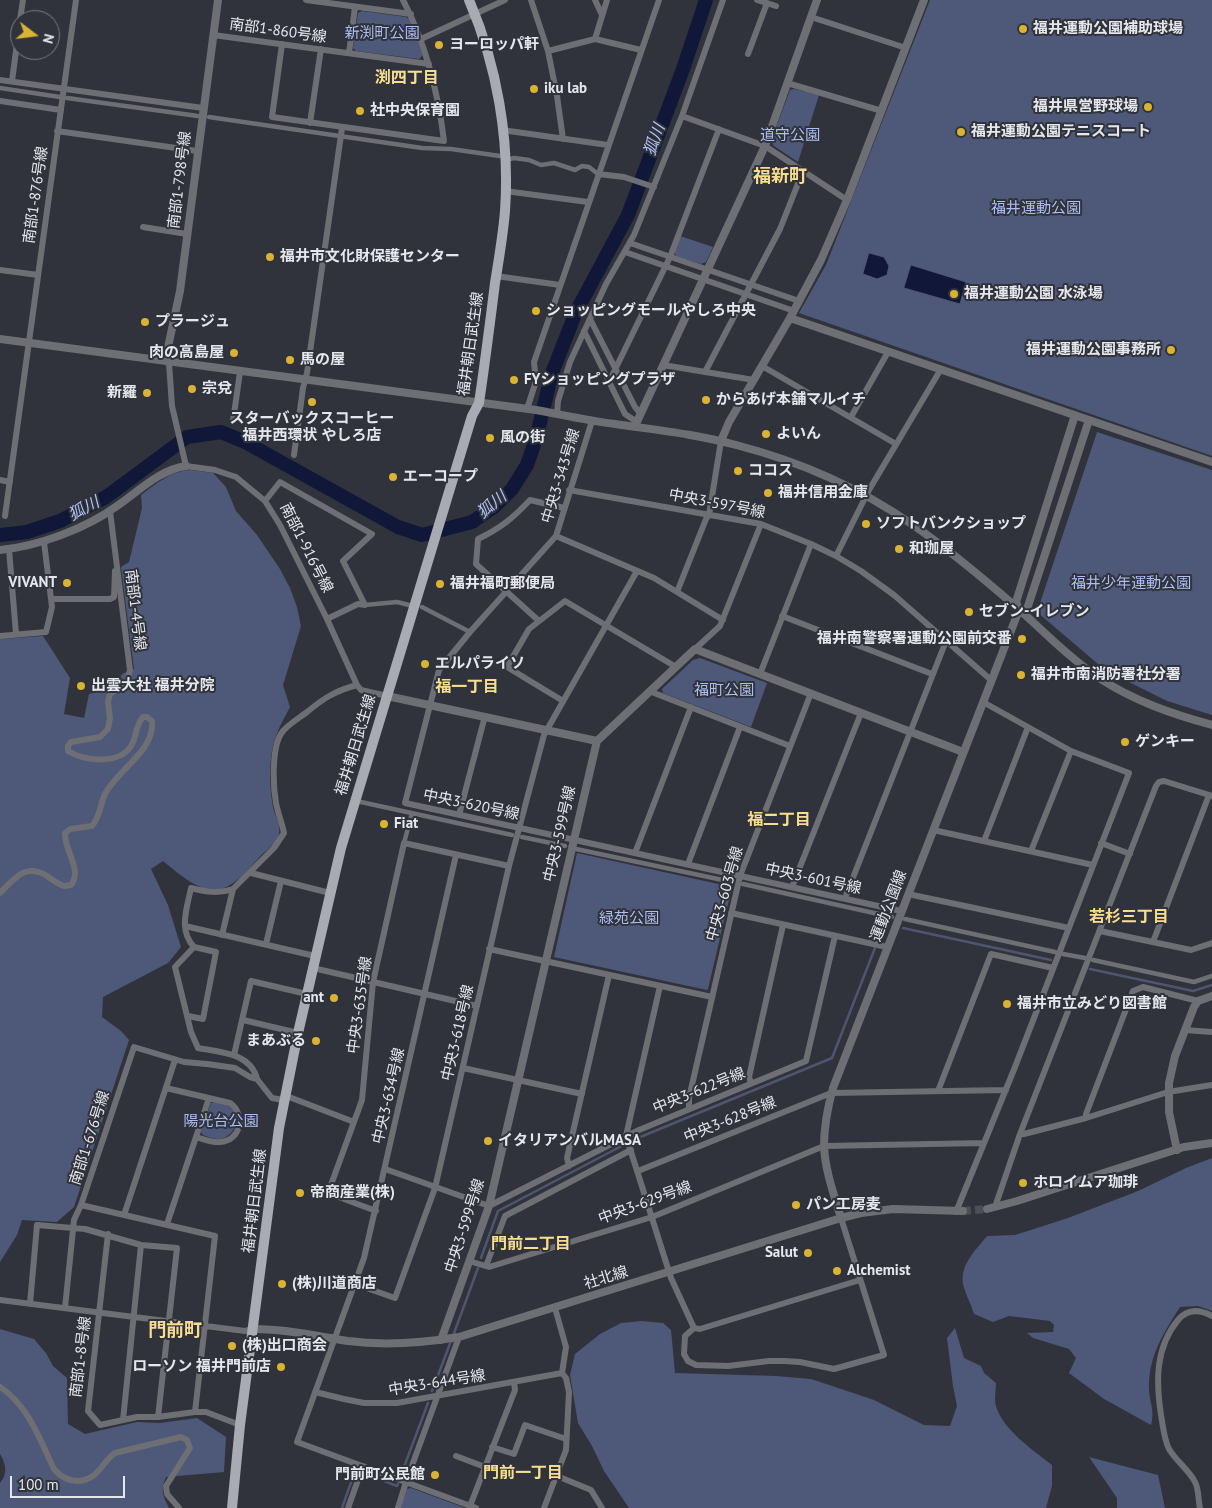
<!DOCTYPE html>
<meta charset="utf-8">
<style>
body{margin:0}
#map{position:relative;width:1212px;height:1508px;overflow:hidden;background:#30333b;font-family:"PT Sans",sans-serif}
canvas{display:block}
.north{position:absolute;left:10px;top:10px;width:50px;height:50px;box-sizing:border-box;background:#30333b;border:1px solid #787b82;border-radius:50%;rotate:105deg;font-size:14px;font-weight:700;line-height:20px;text-align:center;color:#e5e7ed}
.north::after{content:'';display:block;margin:auto;width:18px;height:22px;background:#dab333;clip-path:polygon(50% 0,100% 100%,50% 72%,0 100%)}
.scale{position:absolute;left:10px;top:1476px;width:115px;height:22px;box-sizing:border-box;border:2px solid #e5e7ed;border-top:0;padding-left:6px;font-size:15px;line-height:18px;white-space:nowrap;color:#e5e7ed;-webkit-text-stroke:4px #30333b;paint-order:stroke}
</style>
<div id="map">
<canvas width="1212" height="1508"></canvas>
<div class="north">N</div>
<div class="scale">100 m</div>
</div>
<script>
const c = document.querySelector('canvas').getContext('2d');
c.lineJoin = 'round';
function fill(path, color) { c.fillStyle = color; c.fill(path, 'evenodd'); }
function strokePath(path, color, width, dash) { c.strokeStyle = color; c.lineWidth = width; c.lineCap = dash ? 'butt' : 'round'; c.setLineDash(dash || []); c.stroke(path); }
function write(font, color, halo, rows, align = 'center') {
  c.font = font + ' "PT Sans","Noto Sans JP",sans-serif'; c.lineWidth = 4; c.setLineDash([]); c.textBaseline = 'middle'; c.strokeStyle = halo; c.fillStyle = color; for (const [text, x, y, turn = 0] of rows) {
    c.save(); c.translate(x, y); c.rotate((+turn || 0) * Math.PI / 180); c.textAlign = isNaN(turn) ? turn : align; if (halo) c.strokeText(text, 0, 0); c.fillText(text, 0, 0); c.restore();
  }
}
fill(new Path2D(`
 M930,0h282v456l-413,-143 27,-48z
 M362,11l44,6 3,2 14,36 -4,4 -63,-8 -3,-3 5,-35z
 M794,89l25,6 -21,67 -24,-16 -3,-5 19,-51z
 M680,236l33,11 -7,15 -5,2 -25,-8 -2,-5z
 M1097,432l115,38v245l-45,-14 -62,-31 -68,-58z
 M191,470l22,3 13,14 10,24 21,24 23,34 10,19 7,19 4,19 -18,59 7,22c-4,8 -9,16 -12,24 -10,23 -9,52 -5,76 2,9 8,17 6,26 -1,11 -15,18 -21,26 -8,8 -15,18 -25,24 -25,19 -51,-7 -70,-22l-12,8 17,36 13,42 -13,16 -65,34 -1,20 19,14 8,9 -55,167 -17,15 -35,-2 -5,15 -17,27v-623l43,-3 27,42 -6,36 20,4 5,-24 12,-3 14,-7 7,-10 12,-5 -13,-102 8,-5 13,-54 -1,-13c16,-12 30,-24 50,-25z
 M700,658l67,25 -16,44 -88,-34 -1,-4 31,-29z
 M577,853l155,34 -24,102 -1,1 -153,-33z
 M214,1102c5,1 11,2 15,4 15,10 5,32 -10,33 -6,0 -11,-2 -16,-4l-2,-3 10,-29z
 M1212,1158v153l-14,-5 -18,1c-17,27 -32,50 -31,83 1,14 6,21 2,35l-47,-26 -35,-26 7,-15 -7,-9 -36,-11 -6,-5 26,-1 1,-7 -4,-4 -41,-5 -16,6 -19,-8c-3,-10 -9,-21 -11,-30 -3,-20 13,-34 24,-48l28,-1 53,-17 70,-27 48,-23z
 M642,1321l21,2 8,7 4,43 101,3 35,3 63,21 50,25 26,1 7,-20 -4,-20 -6,-48 8,-10 9,30 17,8 3,7 12,10c0,7 -2,16 0,23 6,23 38,45 56,59v21l-6,22h-417l-25,-37 -12,-25 -14,-23 -8,-48 5,-21 25,-20 21,-11z
 M0,1329l34,10 12,14 7,13 14,12 1,46 17,10 52,-12 23,1 37,-5 29,19 -2,35 -58,5c-6,13 -3,19 3,31h-169v-25c8,-9 6,-19 0,-29z
 M1089,1457l69,18 7,33h-48v-10z
 M411,1488l54,20h-64l6,-19z`), '#4e5879');
const water = new Path2D(`
 M869,253l15,4 5,9 -2,9 -10,4 -14,-5z
 M911,265l55,17 -6,22 -56,-16z`);
fill(water, '#101739');
strokePath(water, '#50556f', 1);
strokePath(new Path2D(`
 M903,928l148,32
 M877,941l7,-18 4,1
 M1090,969l103,22 19,-6
 M481,1258l17,-47 135,-71 199,-82 43,-110
 M453,1336l25,-68
 M432,1391l19,-50
 M366,1474l31,12 1,-2
 M401,1475l27,-72
 M342,1508l13,-37 2,1`), '#50556f', 2.5);
strokePath(new Path2D(`
 M0,535l27,-3 33,-11 46,-24 81,-60 34,-5 24,10 153,85 24,8 50,-13 22,-15 18,-18 15,-24 9,-26 16,-66 24,-61 52,-97 55,-146 23,-69`), '#101739', 14);
strokePath(new Path2D(`
 M963,1211l24,-2`), '#4b4e56', 8, [8, 4]);
strokePath(new Path2D(`
 M0,88l60,9
 M67,98l131,18
 M209,117l213,31 29,1 49,7
 M510,159l4,-1 15,2 12,5 13,-2 21,7 7,-4 7,1 9,7
 M365,605l32,-3 12,3
 M422,607l48,25
 M361,802l151,33
 M522,837l43,9
 M404,843l8,-30
 M576,849l156,33
 M743,884l149,33
 M905,919l150,33
 M1063,954l22,4
 M1093,960l101,22 18,-6
 M240,1122l11,2`), '#6e6f74', 4.5);
strokePath(new Path2D(`
 M306,0l105,14
 M531,0l17,51 9,45 6,43
 M595,0l7,15
 M757,0l19,6
 M811,17l95,31
 M20,20l3,-20
 M213,35l216,29
 M421,39l84,-39
 M595,39l12,-39
 M282,44l-10,73 172,24c-6,-49 -18,-97 -41,-141
 M548,51l47,-12 46,11
 M349,53l6,-46
 M748,54l19,-51
 M0,80l203,28
 M12,81l8,-60
 M787,83l95,28
 M0,101l61,9
 M682,116l83,30 82,54
 M310,123l11,-74
 M502,130l106,15
 M57,131l140,20
 M598,174l26,3 30,10
 M505,191l83,11
 M143,227l44,7
 M630,243l169,58
 M625,252l169,59
 M0,270l38,5
 M496,276l64,9
 M590,319l45,88 6,7
 M584,331l41,83 12,8
 M169,363l3,43 14,60 29,4 21,7 29,24 15,24 47,94 30,66 4,5 26,6
 M663,365l91,15
 M762,366l134,78
 M705,372l75,-143 23,-58
 M609,382l61,-125 49,-128
 M527,409l9,-28 -2,-19 125,-362
 M557,414l1,-13 12,-39 36,-78 28,-49 48,-119 41,-116
 M851,417l37,-65
 M233,421l7,-49
 M592,421l-36,115 -86,96 -31,38 -34,133 496,108
 M294,455l9,-67 4,-15 35,-245
 M0,480l10,2
 M569,490l192,34 50,20 25,12 25,15 33,24 97,85
 M265,501l15,-19 92,52 -29,27 22,44 -7,-1 -31,15
 M5,516l71,-516
 M556,536l98,42 69,42
 M9,549l7,85
 M836,556l33,-66 72,-121
 M677,592l29,-73 3,-4 12,-74
 M52,599h58l4,-2 1,-26
 M782,616l150,58
 M539,621l-63,-57 2,-25c23,-11 35,-21 52,-39l34,8
 M0,636l46,-4 6,-25 -8,-65
 M695,649l25,-23 41,-102
 M760,674l51,-130
 M649,691l141,55
 M563,701l-56,-34 22,-38 36,-28 111,66
 M459,815l26,-99
 M933,830l160,35
 M984,841l44,-114
 M1101,843l29,11
 M1031,851l40,-100
 M635,853l56,-146
 M456,855l-92,403 -67,184 179,66
 M688,864l52,-137
 M251,873l79,20
 M792,887l69,-174
 M0,893c15,-15 25,-30 47,-17 6,4 11,8 17,10l7,-1c12,-16 -7,-34 -6,-52l5,-4 22,-3c8,-9 8,-21 13,-32 13,-25 50,-43 47,-73l-5,-4h-4c-8,9 -6,20 -12,29 -12,19 -47,15 -63,5v-5l3,-4 29,-5 8,-8 2,-11 -2,-16 2,-8 17,-13 3,-11 -20,-159
 M908,894l161,34
 M845,898l101,-257
 M731,913l156,34
 M185,926l130,30
 M1100,931l91,19 21,-7
 M222,935l11,-46
 M1153,942l56,-147
 M266,944l15,-63
 M194,947c-16,-17 -7,-39 -3,-59 15,4 28,6 42,1l41,-41 10,-15c-2,-10 -6,-20 -8,-30 -3,-17 -5,-58 7,-72 6,-7 16,-13 24,-19 17,-14 28,-21 50,-27
 M194,947l-19,20 16,65 7,16c22,4 53,5 59,31
 M489,949l223,48
 M313,968l164,38
 M660,986l-34,150 45,142 23,50 6,1 160,-49
 M188,1016l15,3 13,-67 -22,-5
 M243,1020l55,13
 M1185,1030l27,2
 M234,1055l17,-74 56,13
 M463,1068l119,26
 M751,1083l-2,-6 34,-152
 M166,1088l64,15c16,11 11,38 -10,39 -8,1 -17,-3 -24,-5
 M938,1091l53,-137 62,14
 M284,1095l70,27
 M689,1108v-10l51,-222 71,-183
 M1086,1118v-4l47,-123 10,-4 55,14
 M1020,1134h4l62,-16 82,-26 44,-7
 M569,1166l-2,-8 42,-183
 M385,1169l104,37 150,-76 167,-69 29,-125
 M638,1171l193,-78 175,-3
 M995,1207l25,-73 136,-348 3,-4 5,-1 48,15
 M376,1211l-48,-18 34,-93 11,-118 31,-139 105,23
 M956,1212l59,-145 114,-294 -58,-22 -88,-49
 M124,1215l51,-155
 M167,1224l42,-126
 M108,1234l-20,177 12,14 37,-8h21l37,-5h11l34,13
 M469,1261l20,6 163,-50 172,-71 160,-3
 M486,1266l19,-50 126,-66
 M355,1284l40,14 40,-110 74,-322 35,-131 93,-164
 M0,1300l245,31 8,-2
 M30,1304l7,-79 48,4 56,16 36,3 -19,169
 M65,1308l9,-88 7,-15
 M694,1328l-9,8 -1,18 4,7 8,4 32,1 41,-5h16l15,1 34,7 50,-14 -43,-137
 M0,1387c28,18 40,53 54,82 10,12 25,16 39,7 9,-7 13,-17 22,-23l66,-16 6,3 3,8 -24,38 1,8 12,14
 M315,1392l29,7 20,4h33l165,-30
 M195,1412l20,-176 -134,-31 53,-158 50,15 23,2 28,4 15,9 7,2 15,19 11,2
 M123,1420l18,-175
 M492,1447l22,7 11,-29 41,14
 M456,1456l29,11
 M557,1476l34,14 11,18
 M470,1506l45,-116 -1,-8
 M348,1508l15,-42
 M398,1508l8,-26 53,-145
 M544,1508l22,-58 3,-58 -3,-14 -4,-5 4,-26 -11,-39
 M1200,1508c-2,-8 -1,-19 -5,-26 -6,-12 -19,-21 -26,-33 -5,-10 -6,-23 -8,-34 -5,-33 -6,-67 17,-95 9,-11 21,-11 34,-4`), '#6e6f74', 6);
strokePath(new Path2D(`
 M790,318l422,144
 M0,339l536,71c27,5 53,11 79,14 41,6 81,10 121,21 62,16 124,43 177,80 38,26 73,56 108,86 25,23 50,48 78,67 35,23 73,36 113,47
 M169,363l-2,-11 13,-61 38,-291
 M635,426l130,-280 52,-146
 M721,441l8,-19 61,-104 31,-58 26,-60 77,-200
 M0,550c39,-4 85,-21 117,-44 22,-15 42,-36 69,-40
 M1019,610l8,-1 62,-189
 M1019,610l-3,-8 59,-187
 M387,696l210,45
 M1177,1150l-8,-38v-29l6,-27 19,-49 4,-6 14,-5
 M987,1209l30,-8 167,-54 28,-4
 M841,1218c-7,-23 -16,-48 -17,-72 0,-20 4,-40 9,-58l186,-478
 M253,1329c32,0 64,7 95,12 37,5 74,2 111,-4l382,-119 20,-5 32,-4 70,2
 M441,1340l48,-134 107,-461 1,-4 98,-92 268,103`), '#6e6f74', 8);
strokePath(new Path2D(`
 M232,1508l8,-83 39,-297 19,-95 43,-185 131,-432 7,-13c6,-40 11,-80 16,-120 4,-24 8,-48 10,-72 5,-71 -8,-146 -36,-211`), '#a8abb4', 10);
for (const [x, y, r, color] of [
 [1023,29,5,"#dab333"],
 [439,45,5,"#dab333"],
 [534,89,5,"#dab333"],
 [1148,107,5,"#dab333"],
 [360,111,5,"#dab333"],
 [961,132,5,"#dab333"],
 [270,257,5,"#dab333"],
 [954,294,5,"#dab333"],
 [536,311,5,"#dab333"],
 [145,322,5,"#dab333"],
 [1171,350,5,"#dab333"],
 [234,353,5,"#dab333"],
 [290,360,5,"#dab333"],
 [514,380,5,"#dab333"],
 [192,389,5,"#dab333"],
 [147,393,5,"#dab333"],
 [706,400,5,"#dab333"],
 [312,402,5,"#dab333"],
 [766,434,5,"#dab333"],
 [490,438,5,"#dab333"],
 [738,471,5,"#dab333"],
 [393,477,5,"#dab333"],
 [768,493,5,"#dab333"],
 [866,524,5,"#dab333"],
 [899,549,5,"#dab333"],
 [67,583,5,"#dab333"],
 [440,584,5,"#dab333"],
 [969,612,5,"#dab333"],
 [1022,639,5,"#dab333"],
 [425,664,5,"#dab333"],
 [1021,675,5,"#dab333"],
 [81,686,5,"#dab333"],
 [1125,742,5,"#dab333"],
 [384,824,5,"#dab333"],
 [334,998,5,"#dab333"],
 [1007,1004,5,"#dab333"],
 [316,1041,5,"#dab333"],
 [488,1141,5,"#dab333"],
 [1023,1183,5,"#dab333"],
 [300,1193,5,"#dab333"],
 [796,1205,5,"#dab333"],
 [808,1253,5,"#dab333"],
 [837,1271,5,"#dab333"],
 [282,1284,5,"#dab333"],
 [232,1346,5,"#dab333"],
 [281,1367,5,"#dab333"],
 [435,1475,5,"#dab333"]
]) { const dot = new Path2D(); dot.arc(x, y, r, 0, 2 * Math.PI); c.fillStyle = color; c.fill(dot); strokePath(dot, '#30333b', 2); }
write('bold 15px', '#e5e7ed', '#30333b', [
 ["福井運動公園補助球場",1033,29],
 ["ヨーロッパ軒",449,45],
 ["iku lab",544,89],
 ["福井県営野球場",1138,107,"right"],
 ["社中央保育園",370,111],
 ["福井運動公園テニスコート",971,132],
 ["福井市文化財保護センター",280,257],
 ["福井運動公園 水泳場",964,294],
 ["ショッピングモールやしろ中央",546,311],
 ["プラージュ",155,322],
 ["福井運動公園事務所",1161,350,"right"],
 ["肉の高島屋",224,353,"right"],
 ["馬の屋",300,360],
 ["FYショッピングプラザ",524,380],
 ["宗兌",202,389],
 ["新羅",137,393,"right"],
 ["からあげ本舗マルイチ",716,400],
 ["スターバックスコーヒー",312,419,"center"],
 ["福井西環状 やしろ店",312,436,"center"],
 ["よいん",776,434],
 ["風の街",500,438],
 ["ココス",748,471],
 ["エーコープ",403,477],
 ["福井信用金庫",778,493],
 ["ソフトバンクショップ",876,524],
 ["和珈屋",909,549],
 ["VIVANT",57,583,"right"],
 ["福井福町郵便局",450,584],
 ["セブン-イレブン",979,612],
 ["福井南警察署運動公園前交番",1012,639,"right"],
 ["エルパライソ",435,664],
 ["福井市南消防署社分署",1031,675],
 ["出雲大社 福井分院",91,686],
 ["ゲンキー",1135,742],
 ["Fiat",394,824],
 ["ant",324,998,"right"],
 ["福井市立みどり図書館",1017,1004],
 ["まあぶる",306,1041,"right"],
 ["イタリアンバルMASA",498,1141],
 ["ホロイムア珈琲",1033,1183],
 ["帝商産業(株)",310,1193],
 ["パン工房麦",806,1205],
 ["Salut",798,1253,"right"],
 ["Alchemist",847,1271],
 ["(株)川道商店",292,1284],
 ["(株)出口商会",242,1346],
 ["ローソン 福井門前店",271,1367,"right"],
 ["門前町公民館",425,1475,"right"]
], 'left');
write('15px', '#e5e7ed', '#30333b', [
 ["南部1-860号線",278,31,8],
 ["南部1-798号線",180,180,-83],
 ["南部1-876号線",36,195,-82],
 ["福井朝日武生線",471,344,-82],
 ["中央3-343号線",561,476,-73],
 ["中央3-597号線",717,504,11],
 ["南部1-916号線",306,548,63],
 ["南部1-4号線",135,610,83],
 ["福井朝日武生線",356,745,-73],
 ["中央3-620号線",471,805,12],
 ["中央3-599号線",560,834,-77],
 ["中央3-601号線",813,879,12],
 ["中央3-603号線",725,894,-74],
 ["運動公園線",889,906,-69],
 ["中央3-635号線",360,1005,-82],
 ["中央3-618号線",458,1033,-77],
 ["中央3-622号線",699,1091,-22],
 ["中央3-634号線",389,1096,-77],
 ["中央3-628号線",730,1120,-22],
 ["南部1-676号線",90,1138,-72],
 ["福井朝日武生線",255,1201,-83],
 ["中央3-629号線",645,1203,-20],
 ["中央3-599号線",465,1226,-72],
 ["社北線",606,1278,-17],
 ["南部1-8号線",81,1357,-83],
 ["中央3-644号線",437,1383,-9]
]);
write('15px', '#adbef3', '#30333b', [
 ["新渕町公園",382,34],
 ["道守公園",790,136],
 ["福井運動公園",1036,209],
 ["福井少年運動公園",1131,584],
 ["福町公園",724,691],
 ["緑苑公園",629,919],
 ["陽光台公園",221,1122]
]);
write('bold 16px', '#f7dd90', '#30333b', [
 ["渕四丁目",407,78],
 ["福一丁目",467,687],
 ["福二丁目",779,820],
 ["若杉三丁目",1129,917],
 ["門前二丁目",531,1244],
 ["門前一丁目",523,1473]
]);
write('italic 16px', '#b2c3f8', '#30333b', [
 ["狐川",655,140,-70],
 ["狐川",492,505,-39],
 ["狐川",84,509,-28]
]);
write('bold 18px', '#f7dd90', '#30333b', [
 ["福新町",780,177],
 ["門前町",175,1331]
]);
</script>
